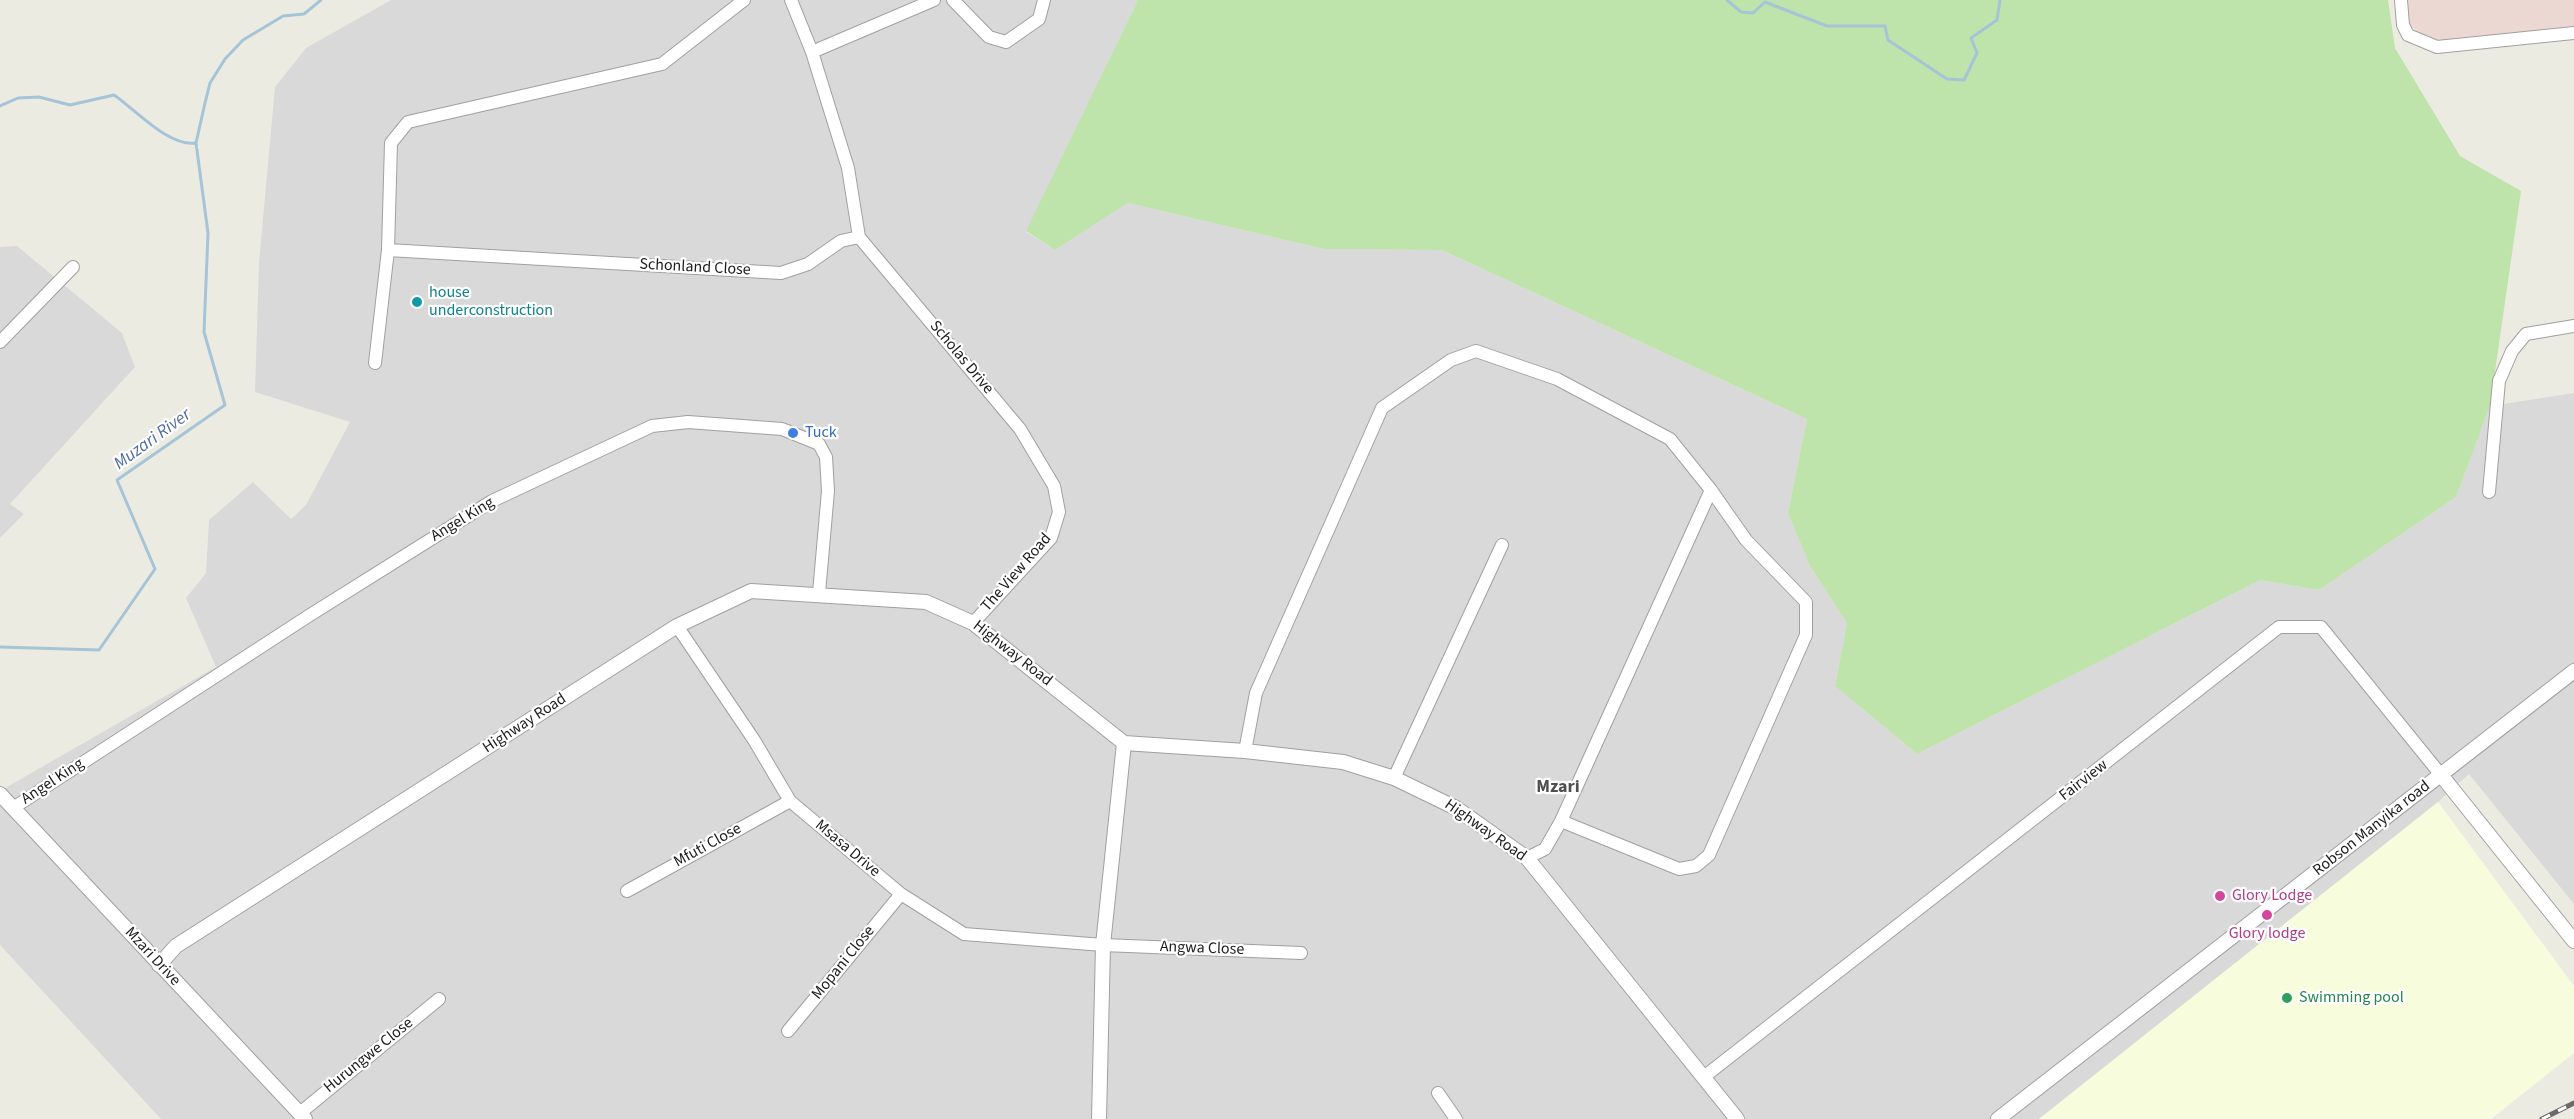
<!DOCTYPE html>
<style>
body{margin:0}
canvas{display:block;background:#ecebe2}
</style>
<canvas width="2574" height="1119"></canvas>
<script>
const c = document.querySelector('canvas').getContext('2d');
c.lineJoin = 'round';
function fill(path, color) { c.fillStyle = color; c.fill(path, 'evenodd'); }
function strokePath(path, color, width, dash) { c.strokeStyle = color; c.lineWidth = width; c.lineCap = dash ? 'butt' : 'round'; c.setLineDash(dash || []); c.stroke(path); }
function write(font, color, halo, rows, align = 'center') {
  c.font = font + ' "Source Sans 3",sans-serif'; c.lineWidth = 4.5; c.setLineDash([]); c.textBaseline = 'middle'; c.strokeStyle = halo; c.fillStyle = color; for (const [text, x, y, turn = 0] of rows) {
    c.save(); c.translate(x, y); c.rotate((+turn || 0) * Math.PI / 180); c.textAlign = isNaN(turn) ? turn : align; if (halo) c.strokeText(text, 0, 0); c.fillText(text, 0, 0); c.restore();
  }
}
fill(new Path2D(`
 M391,0h747l-112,232 29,18 73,-47 196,46 118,1 365,169 -19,94 22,53 37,57 -12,63 82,68 343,-174 59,10 137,-93 34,-91 84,-13v511l-105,-130 -31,28 -399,317h-1878l-161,-174v-154l216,-124 -30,-69 20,-25 3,-53 44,-38 38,37 15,-14 44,-83 -95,-30 4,-130 16,-175 31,-39z
 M17,246l105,87 13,34 -125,137 14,10 -24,24v-291z`), '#dad9d9');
fill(new Path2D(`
 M2407,0h167v28l-142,15 -23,-19z`), '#ecd8d2');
fill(new Path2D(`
 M2438,802l136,184v67l-83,66h-452z`), '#f7fcdc');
fill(new Path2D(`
 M1138,0h1250l7,48 65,108 61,35 -31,215 -34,91 -137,93 -59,-10 -343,174 -82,-68 12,-63 -37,-57 -22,-53 19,-94 -365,-169 -118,-1 -196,-46 -73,47 -29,-19z`), '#bee3ab');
strokePath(new Path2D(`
 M1727,0l14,12 12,1 12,-11 62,24h58l3,14 59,39 17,1 13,-27 -6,-15 26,-18 3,-20
 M0,106l18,-8 21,-1 31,8 44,-10c23,16 55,52 82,48
 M0,647l99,3 56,-81 -38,-89 108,-75 -21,-73 4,-99 -12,-90 9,-40 5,-20 15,-24 18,-19 40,-24 21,-2 17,-14`), '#a6c4d7', 3);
const minor = new Path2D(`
 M953,0l36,37 17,5 33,-23 5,-19
 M2401,0l2,25 5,10 29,12 137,-14
 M812,52l122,-52
 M859,237l161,192 34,57 5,26 -8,26 -78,85
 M388,250l3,-107 17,-21 254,-58 82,-64
 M0,342l73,-75
 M375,363l13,-113 393,23 27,-9 33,-23 18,-4 -11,-69 -36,-116 -21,-52
 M2489,492l10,-111 13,-30 14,-17 48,-8
 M677,626l77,114 36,61 111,93 63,40 139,11 198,8
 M1245,751l11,-58 126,-285 69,-48 25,-9 81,28 113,60 41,51 -150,331 -16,28 -18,9
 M1394,778l108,-233
 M13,808l297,-193 182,-114 160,-75 36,-4 94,7 37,15 7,13 2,34 -9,102
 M1561,821l118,48 17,-3 13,-11 97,-220v-33l-60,-62 -35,-50
 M627,891l163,-90
 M788,1031l113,-137
 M1705,1076l574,-449h42l120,148
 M1438,1093l18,26
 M300,1113l139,-114`);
const tertiary = new Path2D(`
 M2441,775l133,166
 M0,794l305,325
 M159,965l17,-19 501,-320 74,-35 175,11 47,21 151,120 121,8 98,11 51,16 62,30 71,50 210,261
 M1099,1119l4,-174 21,-202
 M1998,1119l576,-448`);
strokePath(minor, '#a0a0a0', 14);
strokePath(tertiary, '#a0a0a0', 16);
strokePath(minor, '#fff', 12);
strokePath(tertiary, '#fff', 14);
const rail = new Path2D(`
 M2542,1119l32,-16`);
strokePath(rail, '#6a6a6a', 5);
strokePath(rail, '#fff', 3, [9]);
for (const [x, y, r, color] of [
 [417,302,6,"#0f9aa8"],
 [793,433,6,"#3f7fe0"],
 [2220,896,6,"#d1479c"],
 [2267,915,6,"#d1479c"],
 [2287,998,6,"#2e9e5b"]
]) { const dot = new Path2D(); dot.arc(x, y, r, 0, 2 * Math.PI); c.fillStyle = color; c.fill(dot); strokePath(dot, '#fff', 2); }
write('16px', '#1c1c1c', '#fff', [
 ["Schonland Close",695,268,3],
 ["Scholas Drive",961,358,50],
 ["Angel King",463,520,-31],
 ["The View Road",1017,573,-49],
 ["Highway Road",1012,654,38],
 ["Highway Road",525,724,-33],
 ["Fairview",2084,781,-38],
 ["Angel King",53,782,-33],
 ["Robson Manyika road",2372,829,-38],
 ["Highway Road",1485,831,35],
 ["Mfuti Close",708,846,-29],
 ["Msasa Drive",847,849,40],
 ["Angwa Close",1202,949,2],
 ["Mzari Drive",152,957,47],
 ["Mopani Close",844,963,-51],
 ["Hurungwe Close",369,1056,-39]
]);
write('16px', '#0d838f', '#fff', [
 ["house",429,293],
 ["underconstruction",429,311]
], 'left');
write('16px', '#366cbe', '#fff', [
 ["Tuck",805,433]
], 'left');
write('16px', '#b23c85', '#fff', [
 ["Glory Lodge",2232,896],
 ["Glory lodge",2267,934,"center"]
], 'left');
write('16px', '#27864d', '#fff', [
 ["Swimming pool",2299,998]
], 'left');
write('italic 18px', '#516ca3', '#fff', [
 ["Muzari River",153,440,-36]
]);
write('bold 18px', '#4f4f4f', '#fff', [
 ["Mzari",1558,788]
]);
</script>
